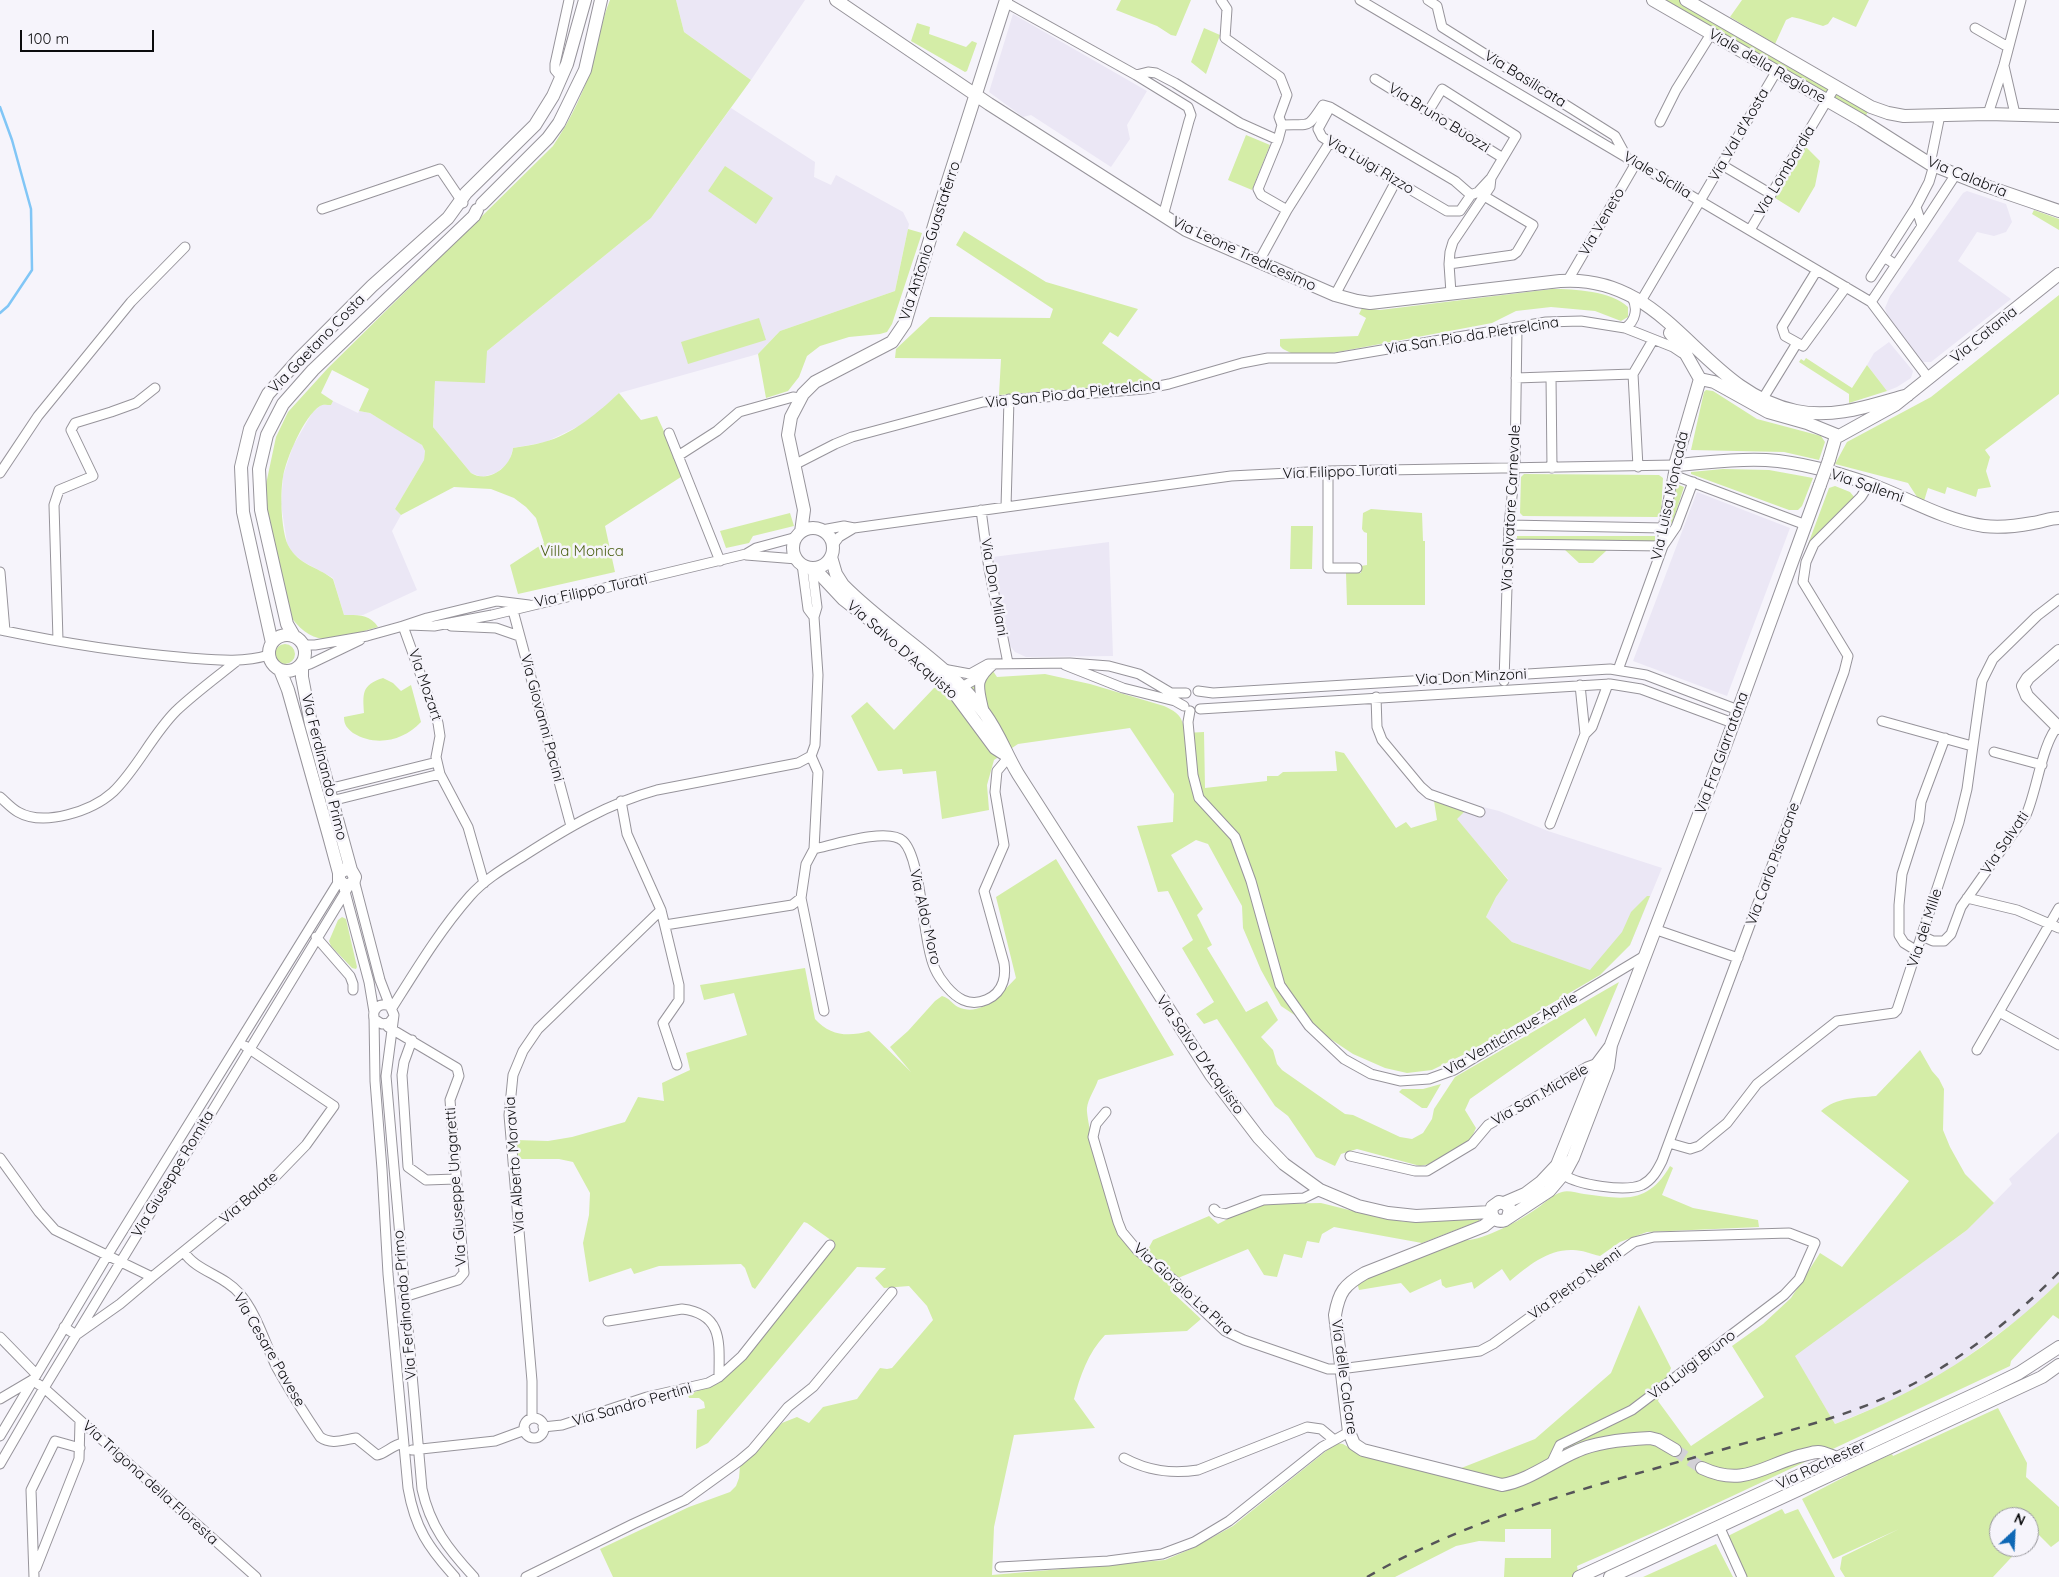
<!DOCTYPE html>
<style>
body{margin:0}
#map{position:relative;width:2059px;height:1577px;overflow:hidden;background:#f6f4fb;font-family:Quicksand,sans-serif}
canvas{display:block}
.north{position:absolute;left:1989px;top:1507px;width:50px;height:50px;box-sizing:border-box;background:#f6f4fb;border:1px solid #98979c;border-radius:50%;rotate:25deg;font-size:14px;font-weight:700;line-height:20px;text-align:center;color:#0b0b0d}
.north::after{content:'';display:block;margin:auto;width:18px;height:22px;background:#0f68b5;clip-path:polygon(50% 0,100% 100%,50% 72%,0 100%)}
.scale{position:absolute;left:20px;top:30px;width:134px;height:22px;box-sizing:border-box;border:2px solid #0b0b0d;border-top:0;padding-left:6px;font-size:15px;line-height:18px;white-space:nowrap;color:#0b0b0d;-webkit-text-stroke:4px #f6f4fb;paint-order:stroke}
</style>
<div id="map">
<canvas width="2059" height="1577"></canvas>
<div class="north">N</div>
<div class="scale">100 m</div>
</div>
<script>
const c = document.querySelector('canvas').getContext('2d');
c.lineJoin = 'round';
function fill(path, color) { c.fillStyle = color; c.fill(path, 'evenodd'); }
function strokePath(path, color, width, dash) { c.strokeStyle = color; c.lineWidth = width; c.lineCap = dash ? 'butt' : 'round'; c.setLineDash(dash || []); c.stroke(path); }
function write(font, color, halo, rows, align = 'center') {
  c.font = font + ' Quicksand,sans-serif'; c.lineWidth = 5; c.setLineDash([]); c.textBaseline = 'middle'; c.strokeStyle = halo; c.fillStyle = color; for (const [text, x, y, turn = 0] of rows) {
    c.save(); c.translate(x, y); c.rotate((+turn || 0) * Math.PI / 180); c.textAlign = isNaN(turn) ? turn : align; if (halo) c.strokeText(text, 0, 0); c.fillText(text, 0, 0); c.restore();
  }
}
fill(new Path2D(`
 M676,0h129l-54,80 -67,-48z
 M1013,14l134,77 -20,34 3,14 -19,28 -80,-52 -8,2 -34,-25z
 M731,108l84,54 -1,15 17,8 5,-10 67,37 6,12 -14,67 -115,40 -22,23 -139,39 -22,21 -18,12 -33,16 -33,6 -3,11 -5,7 -9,7 -14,4 -11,-4 -38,-46 2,-46 52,-30 164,-133z
 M1967,191l39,13 6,18 -6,10 -12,4 -17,-4 -19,29 53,38 -80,63h-9l-33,-41 -4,-13 5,-12 73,-103z
 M1889,342l24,29 -2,7 -14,9 -10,4 -20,-26 7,-12z
 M333,401l25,12 1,-2 11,2 44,26 8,6 3,6 -1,9 -29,49 6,6 -9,16 25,59 -54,25h-19l-11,-37 -31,-17 -10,-9 -5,-9 -6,-39 2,-28 10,-30 19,-33 9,-8h10z
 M1697,492l93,36 -63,168 -94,-35z
 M1109,542l4,114 -87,1 -11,-5 -8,-10 -14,-85z
 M1483,807l16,4 49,20 114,37 -32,77 -30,30 -88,-33 -26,-25 10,-20 12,-18 -52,-60 10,-9 14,5z
 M2059,1132v150l-32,31 -78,57 -46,26 -68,28 -41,-69 173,-125 45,-46 -3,-5z`), '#ebe7f5');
fill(new Path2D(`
 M610,0h66l8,32 67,48 -100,138 -164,133 -2,32 -50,-2 -2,46 38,46c18,11 40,-6 42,-25 10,-2 21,-3 31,-6 28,-7 55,-30 75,-49l22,27 16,-4 27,59 -79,51 10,46 -97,22 -8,-29 34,-22 -8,-25 -10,-11 -12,-9 -23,-9 -37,-2 -53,28 -6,-6 29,-49 1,-9 -3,-6 -52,-32 -11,-2 10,-22 -37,-19 -11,23 12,8 -2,4c-4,0 -8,-1 -11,1 -16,10 -34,53 -37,71 -3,16 -2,53 5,68 11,21 29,21 45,34l11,36c13,0 26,-1 34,12 -36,9 -61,26 -87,-10l-20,-80 -6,-48 11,-52 12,-25 40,-44 225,-222c18,-27 32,-56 41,-87 5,-20 8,-40 16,-59z
 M1121,0h70l-15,36 -5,-1 -14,-9 -41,-16z
 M1654,0h33l180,105v9l-3,3z
 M1742,0h127l-13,27 -23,-10 -5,7 -5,2 -22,-7 -9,-2 -6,3 -11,24 -45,-27z
 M917,23l13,4 -1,7 37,13 6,-6 5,2 -10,28 -2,1 -54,-31z
 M1204,28l16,7 -14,39 -15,-12z
 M1246,135l24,10 -18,45 -24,-10z
 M1805,146l15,15 -5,25 -16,27 -24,-15z
 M725,166l48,32 -17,26 -48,-33z
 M2034,210l25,9v11l-27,-16z
 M908,229l14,4 -30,91 -5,8 -7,2 -31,3 -29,9 -13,10 -8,21 -11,14 -22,7 -8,-44 22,-23 115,-40z
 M964,231l82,51 92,27 -20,28 -8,-5 -8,11 52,38 -2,2 -153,12 2,-36 -106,-1 1,-9 34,-32 120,1 3,-9 -97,-64z
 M1552,289c22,0 60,2 76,18v10l-7,4 -26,-10 -44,-4 -35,4 -24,12 -165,31h-34l-10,-5 -3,-3v-7l78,-3 8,-18 -7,-4 3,-6 18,2z
 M2059,295v99l-74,56 5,7 -4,14 5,16 -13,2 -2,8 -29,-10 -2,7 -17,-6 -4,13 -5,-1 -11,-17 -73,-19 12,-22 84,-45z
 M759,318l7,22 -78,24 -7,-22z
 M1806,358l46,30 15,-23 20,26 -38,12v-9l-50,-32 2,-3 3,2z
 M1706,390l7,1 44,28 64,17 4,6 -6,18 -35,-8 -93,-2 13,-58z
 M1723,469l46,1 44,8 -11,28 -4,4h-9l-98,-36v-2z
 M1524,474l135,1 4,3 -2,37 -4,2 -134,-1 -3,-3 1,-36z
 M1674,483l10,4 -15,46z
 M1835,486l15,6 5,6 -48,49 22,-59z
 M1371,509l51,4 1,28h2v64h-78l-1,-32h15v-7l6,-1v-32l-3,-1 -2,-3 1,-16z
 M790,513l4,13 -41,10 -4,7 -23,5 -6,-17z
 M1291,526h22l-1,43h-22z
 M1517,536h138v5h-138z
 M1565,548l41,1v2l-13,12h-14l-15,-14z
 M275 654a10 10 0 1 1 20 0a10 10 0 1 1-20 0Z
 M993,671l4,6 48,-3 45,10 74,22c15,7 18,10 21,27l19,-1 1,56 62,-7v-5h11l5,-4 54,-1 -2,-20 9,2 52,75 10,-6 5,6 26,-8 -3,-19 4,-1 28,10 -9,9 51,61 -12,17 -10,20 26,25 78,28 32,-38 9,-20 16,-16h3l-20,49 -30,30 -133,78 -35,17 -25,3 -22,-5 -32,-14 -72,-48 -20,-36 -18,-42 -1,-22 -34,-62 -12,-4 -25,15 32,54 -6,6 15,30 -5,3 39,64 21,-11 11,19 -17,17 12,13 4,14 5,6 63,44 8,1 47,22 12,2 11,-6 9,-14 2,-10 21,-32 164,-95 -23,55 -11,-19 -115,81 -5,11 11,18 -5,11 -17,12 -24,13 -10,2 -63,-17 -16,5 -6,12 -19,-9 -28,-41 -13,-10 -58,-87 -13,5 -8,-10 18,-12 -32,-54 11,-8 -25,-49 -10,1 -21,-66 36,-4 1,-28 -44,-66 -112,16 -24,16 -7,25 2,25 -47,9 -6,-48 -33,3 -1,-5 -24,2 -27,-55 16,-14 27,28 40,-42z
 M383,678l10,5 8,8 10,-6 10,37c-18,19 -45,25 -68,11 -6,-5 -9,-8 -9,-16l20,-4c-1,-19 -3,-28 19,-35z
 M1056,859l118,196 -76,25c-3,9 -10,19 -11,28 -2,11 25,114 31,122 16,24 33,35 53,55l-1,5 31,29 -14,12 -82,4c-17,18 -25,41 -31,64l21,29 -81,7 -20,92 -2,48 173,-15 28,-12 40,-22 103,-83 7,1 17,10 81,22 94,-37 76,-66 28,-68 32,63 -13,33 33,45 73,-49 -32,-51 31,-22 28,-26 29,-45 22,14 67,-86 -88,-70c16,-14 35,-13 55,-15l44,-46 12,21 7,8 5,10 -1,41 7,17 15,27 29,29 -27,27 -172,126 40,68c88,-33 157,-77 224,-142v37l-6,-4 -42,46 -1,5 -346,162 -87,38 2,11h-75l1,-19h46v-29h-46v13l-26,-1 -23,5 -61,31h-782l-13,-28 89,-42 41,-15 6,-6 3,-8 1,-12 42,-43 15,-6 12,6 14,-16 34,-8 23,-31 7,1 5,-1 41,-48 -6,-14 -18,-20 -25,2 -9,-10 11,-10 -29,-1 -149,176 -12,6 1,-39 8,-2 -1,-6 -5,-4h-10l-1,-3 26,-11 17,-11 27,-29 76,-97 1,-4 -28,-20 -3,-1 -49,67 -3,-2 -7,-19 -4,-4 -82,2 -25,8 -3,-6 -42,14 -6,-39 6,-28 1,-22 -17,-31 -14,-3h-42l-1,-19 32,1 24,-4 53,-15 13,-25 26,4 -2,-18 28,-13 -4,-17 61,-18 -13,-42 -30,7 -4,-15 105,-17 10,51c15,17 34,18 54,12l42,41 -21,-25 18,-16 27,-30 7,-5c8,2 10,8 16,11 24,11 43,-14 58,-29l-20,-81z
 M342,917l4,2 11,48 -1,2 -4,-1 -21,-22 -2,-5 9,-21z
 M1441,1084l-14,24h-5l-23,-16 3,-3h21z
 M1670,1166l3,2 -11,27 31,13 65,12 1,7 -112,5 -27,10 -20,14c-9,-2 -18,-6 -27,-6 -25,-1 -45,16 -63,31l-8,-12 -28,20 -2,-7 -26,6 -4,-3 -1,-6 -31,14 -9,-10 -42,7 -2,-8 106,-42c18,2 58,-20 73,-31 9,-6 16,-14 26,-17 6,-2 15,1 22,2 38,5 64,11 86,-28z
 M1321,1203l60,15 26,4 72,-4v3l-57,22 -88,-16 -12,7 -3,9 -12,-2 -5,17 -18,-4 -7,23 -13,-2 -16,-26 -70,29 -32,-25 7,-13 56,-24 9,8 21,-11 25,-9z
 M1998,1408l29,55 -1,14 33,30v34l-8,6 -14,-14 -8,5v-21h-30v30h22l-28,30h-148l-5,-8 2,-12 57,-28 -66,30 -31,-60 46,-24 -1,-1 45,-20 1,2z
 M1782,1509l3,5 13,-5 37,68h-88l-19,-41z
 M1716,1544l17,33h-90z`), '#d4eda7');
strokePath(new Path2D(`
 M0,107l12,33 19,69 1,61 -24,36 -8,7`), '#81c6f6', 2.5);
strokePath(new Path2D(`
 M1675,1450l27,18`), '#d3d1d7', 12, [12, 6]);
const street = new Path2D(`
 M1221,0l6,9 -2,29 55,39 7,18 -8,22 3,8
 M1360,0l511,302 58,77
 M1428,0l9,6 5,21 173,109 12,22
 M1005,2l131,73 52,32 3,8 -2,6 -26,95
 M1975,28l33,19
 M2004,66l11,48
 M1136,75l12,-3 8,1 19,10 65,40 38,17
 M561,77l-6,-7v-6l14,-64
 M1375,79l128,79
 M1330,107l-12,22 4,8 8,5 117,69h13l11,-16
 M1428,112l14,-23 74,47 -25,42 -1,9 -6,9 -31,46 -3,10 -1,12 2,29
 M1988,114l16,-49 17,-65
 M1660,122l16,-32 35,-56
 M1282,125c28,-2 24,6 41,-20l7,2 125,74 16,14 7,-3 13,-14
 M1930,164l10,-49
 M1722,165l49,29
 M322,209l118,-40 23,34
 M1287,210l43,-68
 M1922,226l34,-52
 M1750,230l85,-143
 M1258,263l29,-53 -26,-15 -3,-6 20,-49 4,-15
 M1449,264l64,-9 4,-3 16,-27 -49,-29
 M1896,265l-12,-8 32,-50
 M1817,270l-35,57 3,9 18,10 43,-59
 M1871,277l13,-20
 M1568,280l68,-117
 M1335,295l61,-114
 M1641,301l135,-229
 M1871,302l51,-76 -6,-19 13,-25 5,-17
 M1625,328c11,-7 13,-20 7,-31
 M1551,377l1,91
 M1516,378l117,-4
 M1762,400l35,-57
 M669,433l51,128
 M678,456l39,-25 22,-19 54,-15 8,1
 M794,465l41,-21 17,-7 131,-35 161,-13 25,-5 73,-21 26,-5h67l211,-36 35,-1 44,7 48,19 9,6
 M1638,467l-5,-93 20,-34
 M1328,471v97h29
 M0,473l38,-57 93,-114 54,-55
 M1673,475l133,50
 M1006,507l3,-108
 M981,510l8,59 19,94
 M1509,525l154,3
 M822,530l22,-4 10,2 377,-52 97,-5 347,-6 -12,63v18l-45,124
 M1509,544l154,2
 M833,545l6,-8 15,-9
 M1663,546l13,-19 17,-45
 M746,555l51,4
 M802,564l6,45 6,8
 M812,568l5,39 -3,10 4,58 -3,70 -4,11 7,16 -4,77 -8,15 -5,34 23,113
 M0,572l5,59
 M512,607l59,219
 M408,625l26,1 58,-11 254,-61 10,-6 41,-11
 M403,626l35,97 2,13 -4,21 4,17 28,53 16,56
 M451,626l45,2 23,8
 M0,630c62,13 126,23 189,28 27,2 54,5 80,-3
 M58,640l-4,-135 5,-15 34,-14 -22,-46 4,-7 36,-11 25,-9 19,-15
 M303,645h12l52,-9 36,-10 24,-8 70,-17 32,4
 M1065,665l58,23 52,13 9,5
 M943,669l27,5 18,-10 82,-1 39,3 30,8 32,19h15
 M292,670l18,-6 50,-24
 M1504,681l5,-156 6,-57 2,-141
 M1580,685l5,49
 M962,687l19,-11
 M1198,691l15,2 397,-24 36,6 92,35
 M1376,697l1,30 5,13 39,47 8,7 51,18
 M1200,709l410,-25 31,5 92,34
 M984,711c-5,-24 -10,-30 10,-47
 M1190,711l-2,11 5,53 6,23 36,39 16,44 29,104 29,41 35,33 27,15 29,7 29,-2 25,-9 192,-115
 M1882,721l90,25
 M1994,752l48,13
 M328,789l109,-27
 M0,797c6,5 11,11 18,15 26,15 74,-1 95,-20 24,-23 39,-57 63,-81 19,-18 41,-34 62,-51
 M331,801l109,-27
 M621,801l6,33 34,76 18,75v15l-16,23 14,42
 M1550,824l35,-90 7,-7 16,-43
 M814,849c19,-4 74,-22 89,-8 19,18 19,100 32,128 5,11 17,26 28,31 15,7 35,-2 40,-18 2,-6 2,-12 1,-19l-20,-72 20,-46 -9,-53 2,-21 11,-13
 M354,880l26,100 10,26
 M344,888l25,94 5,30
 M1967,898l50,12 42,18
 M665,925l127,-20 9,-7
 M1657,930l81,28
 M1922,936l11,5h11l7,-7 10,-27 65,-92c11,-24 16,-73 33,-90
 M316,937l34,39 3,8v6
 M1917,951l-13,-8 -5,-8v-30l3,-31 17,-53 2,-19 24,-64
 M392,1008c24,-38 48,-78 78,-112 15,-17 36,-29 55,-41 42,-27 84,-52 132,-65l141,-27 13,-7
 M1999,1012l60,33
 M374,1016l1,65 7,88 6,105 20,214c7,40 20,59 47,89
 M393,1018l-4,5 -7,1 -8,-5c-2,-11 6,-17 16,-13l4,9 -8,61 36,413c8,37 26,60 52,88
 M388,1027l69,41 2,8 -9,24 14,173 -6,7 -54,17
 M412,1040l-8,22 -2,13 6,92 18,13 30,-1
 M1977,1050l82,-142
 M1106,1112l-10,12 -3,13 25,85 4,10 15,18 39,32 10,12 39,37 19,9 84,29h12l140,-18 13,-7 141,-102 20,-5 135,-4 26,10 -16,36 -15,16 -152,115 -72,35 -9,19
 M1669,1143l21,6 9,-3 28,-23 30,-39 80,-63 57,-8 3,-3 62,-188 8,-33 15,-108 11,-22 44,-43 22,-17
 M1350,1156l65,15h12l45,-27 16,-19 99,-58 11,-4
 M0,1158l39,54 16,18 97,47 122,-99 32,-33 28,-39 -89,-60
 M1564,1175c14,10 61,17 78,10 10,-5 15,-14 20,-24l182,-489 4,-16 -45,-74 3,-20 8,-18 47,-47 8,-13
 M1214,1209l3,3 9,2 37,-14 41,-2 16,-8
 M184,1252c12,19 40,23 55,41 18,20 26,51 38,75 13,23 28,47 43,69 11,8 23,3 36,1l21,17c8,-1 15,-10 26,-12
 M608,1321l74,-12c42,5 37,35 37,68
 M64,1327l12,8 44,-31 32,-27
 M0,1337l36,37
 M32,1380l12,8 212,189
 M0,1399l32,-19
 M532,1418v-37l-23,-266 4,-40 10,-24 15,-22 123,-119
 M524 1428a10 10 0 1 1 20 0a10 10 0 1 1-20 0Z
 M543,1427l19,-2 85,-28 61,-14 11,-6 23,-21 88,-111
 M0,1436l107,-180 232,-375
 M412,1450l83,-9 30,-11
 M1124,1458c24,13 47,16 74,12l109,-43 14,2 12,10
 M0,1464l44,-76 305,-502
 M1719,1526l23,51
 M1000,1567l108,-6 54,-7 32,-12 35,-21 93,-74 27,-15
 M36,1568l43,-109 1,-38
 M34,1577l-3,-87 24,-49 25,7
 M526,1577l107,-53 52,-24 54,-39 13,-11 36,-43 25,-20 79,-95`);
const secondary = new Path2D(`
 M836,0l153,104 197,126 149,65 22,6 13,2 190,-22c110,-8 139,110 236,130 39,8 75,-6 112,-16
 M1653,0l208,120 69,44 53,21 76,26
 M1686,0l185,107 17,6 16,3 84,-2 71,2
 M482,204l66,-66 11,-15 26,-53 16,-70
 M1670,333l13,16 17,30 14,3 54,30 39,11 32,13 56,-31 164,-131
 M1700,379l-25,86c30,-2 61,-7 91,-5 35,2 71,13 104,24 38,14 73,36 114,42 16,2 33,0 49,-3 9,-1 17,-5 26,-5
 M1829,460l7,-24
 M793 548a20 20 0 1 1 40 0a20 20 0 1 1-40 0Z
 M801,532l3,-22 -16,-75 3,-18 12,-23 12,-12 77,-40 13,-19 34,-114 67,-209
 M831,557l5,17 7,11c45,46 104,77 142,129 14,19 21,40 33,60l193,301 48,63 25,26 36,26 38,16 30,7 28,3 75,-4
 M814,568l29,31 36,28 76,67 40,54 11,7
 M269 653a18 18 0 1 1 36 0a18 18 0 1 1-36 0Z
 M294,636l-7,-12 -26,-114 -2,-41 8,-34 16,-31 30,-34 161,-154 3,-6
 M272,643l-29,-131 -2,-45 9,-38 18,-35 32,-36 72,-72 76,-68 18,-25 69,-68 18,-29 14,-32 18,-64
 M2059,651l-31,27 -5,8 4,10 32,32
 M302,663v14l9,47 40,146
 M280,670l8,20 41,146 10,37v8l7,5 7,-3 2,-6 -4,-7 -5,-1 -7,4
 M1504,1203l21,-9 16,-12 16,-17 41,-102 12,-16
 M1508,1217l2,-8 -4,-5 -7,-2 -7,5c-2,10 4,16 13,13l44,-29 17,-20 7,-13 35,-91 3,-22 113,-296 96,-264
 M1494,1218l-10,8 -119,47c-21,12 -26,19 -30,42l14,117 5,12 9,6 139,35c26,-4 51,-24 75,-34 19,-9 52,-12 73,-13l8,2 17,10
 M1702,1468c41,19 59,-1 97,-12 6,-1 13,-4 19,-4 6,0 13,4 19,6l2,3
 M1579,1577l405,-187 35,-17 40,-26
 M1610,1577l432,-200 17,-12`);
strokePath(street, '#97949b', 11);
strokePath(secondary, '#97949b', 14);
strokePath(street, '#fff', 9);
strokePath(secondary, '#fff', 12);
strokePath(new Path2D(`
 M1367,1577c113,-65 243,-95 368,-131 52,-15 105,-28 154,-50 63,-29 122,-74 170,-124`), '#555458', 2.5, [9, 9]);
const secondaryBridge = new Path2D(`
 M1820,485l9,-25`);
strokePath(secondaryBridge, '#97949b', 14, []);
strokePath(secondaryBridge, '#fff', 12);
write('15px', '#0b0b0d', '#f6f4fb', [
 ["Viale della Regione",1767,66,30],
 ["Via Basilicata",1525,79,32],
 ["Via Bruno Buozzi",1439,118,32],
 ["Via Val d'Aosta",1739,135,-60],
 ["Via Luigi Rizzo",1370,165,31],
 ["Via Lombardia",1785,171,-59],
 ["Viale Sicilia",1657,175,31],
 ["Via Calabria",1967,177,22],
 ["Via Veneto",1602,222,-60],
 ["Via Antonio Guastaferro",930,241,-72],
 ["Via Leone Tredicesimo",1244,254,25],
 ["Via Catania",1984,335,-39],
 ["Via San Pio da Pietrelcina",1472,336,-9],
 ["Via Gaetano Costa",317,344,-46],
 ["Via San Pio da Pietrelcina",1073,394,-6],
 ["Via Filippo Turati",1340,472,-2],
 ["Via Sallemi",1867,486,19],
 ["Via Luisa Moncada",1670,496,-78],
 ["Via Salvatore Carnevale",1511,508,-87],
 ["Via Don Milani",994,587,80],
 ["Via Filippo Turati",591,591,-12],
 ["Via Salvo D'Acquisto",902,650,41],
 ["Via Don Minzoni",1471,677,-3],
 ["Via Mozart",425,685,71],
 ["Via Giovanni Pacini",542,718,75],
 ["Via Fra Giarratana",1722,753,-70],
 ["Via Ferdinando Primo",324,767,76],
 ["Via Salvati",2005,843,-56],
 ["Via Carlo Pisacane",1773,864,-70],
 ["Via Aldo Moro",925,917,77],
 ["Via dei Mille",1925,928,-72],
 ["Via Venticinque Aprile",1511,1034,-30],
 ["Via Salvo D'Acquisto",1200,1055,55],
 ["Via San Michele",1540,1095,-30],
 ["Via Alberto Moravia",515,1165,-94],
 ["Via Giuseppe Romita",173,1174,-59],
 ["Via Giuseppe Ungaretti",456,1187,-94],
 ["Via Balate",249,1198,-41],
 ["Via Pietro Nenni",1575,1284,-36],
 ["Via Giorgio La Pira",1183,1289,42],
 ["Via Ferdinando Primo",405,1305,-95],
 ["Via Cesare Pavese",269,1350,60],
 ["Via Luigi Bruno",1692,1365,-37],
 ["Via delle Calcare",1344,1377,82],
 ["Via Sandro Pertini",632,1405,-16],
 ["Via Rochester",1821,1465,-25],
 ["Via Trigona della Floresta",150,1483,42]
]);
write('15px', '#4c6115', '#f6f4fb', [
 ["Villa Monica",582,551]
]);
</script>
